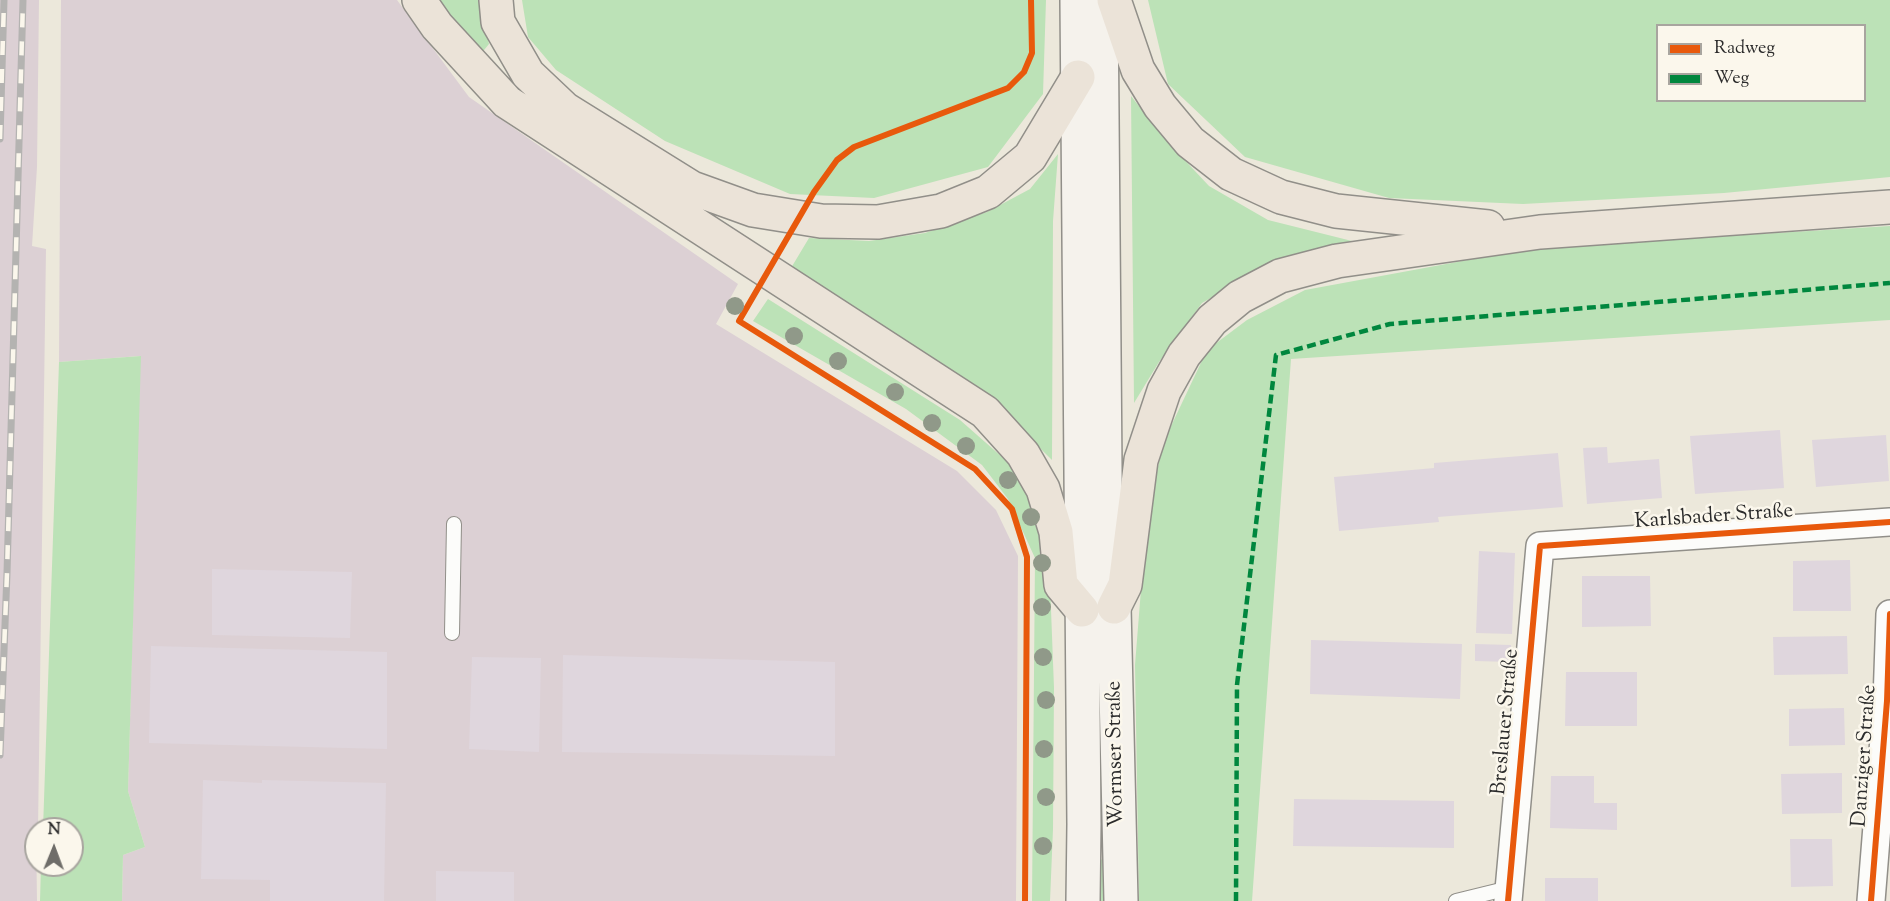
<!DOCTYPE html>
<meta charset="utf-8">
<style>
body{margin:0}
#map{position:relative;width:1890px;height:901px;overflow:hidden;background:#ece8db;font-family:"Sorts Mill Goudy",serif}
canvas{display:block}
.legend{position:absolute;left:1656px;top:24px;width:210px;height:78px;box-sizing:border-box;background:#fbf7ec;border:2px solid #a8a59f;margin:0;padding:8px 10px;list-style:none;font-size:18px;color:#2b2b2b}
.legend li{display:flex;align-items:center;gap:12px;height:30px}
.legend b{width:30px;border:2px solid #a8a59f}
.north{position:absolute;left:24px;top:817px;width:60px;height:60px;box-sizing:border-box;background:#fbf7ec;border:2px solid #a8a59f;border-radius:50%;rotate:1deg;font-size:16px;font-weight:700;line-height:24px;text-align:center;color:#2b2b2b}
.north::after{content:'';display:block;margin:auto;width:21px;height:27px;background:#6f6d69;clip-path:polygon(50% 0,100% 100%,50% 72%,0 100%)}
</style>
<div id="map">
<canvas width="1890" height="901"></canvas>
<ul class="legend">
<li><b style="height:8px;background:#e8590c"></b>Radweg</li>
<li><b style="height:8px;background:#00873e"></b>Weg</li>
</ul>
<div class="north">N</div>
</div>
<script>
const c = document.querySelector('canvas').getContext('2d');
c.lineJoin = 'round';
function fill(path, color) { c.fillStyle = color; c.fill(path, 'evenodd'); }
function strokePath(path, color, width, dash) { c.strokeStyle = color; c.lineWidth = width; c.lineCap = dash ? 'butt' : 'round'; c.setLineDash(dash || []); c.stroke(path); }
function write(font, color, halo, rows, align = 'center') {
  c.font = font + ' "Sorts Mill Goudy",serif'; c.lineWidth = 5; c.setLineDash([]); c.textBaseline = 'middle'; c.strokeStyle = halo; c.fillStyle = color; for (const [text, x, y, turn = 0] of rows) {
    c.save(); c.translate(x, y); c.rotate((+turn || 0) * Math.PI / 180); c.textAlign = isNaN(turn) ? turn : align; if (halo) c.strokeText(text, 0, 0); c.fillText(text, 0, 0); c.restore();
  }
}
fill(new Path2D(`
 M0,0h39l-2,167 -5,79 14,3 -8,580h-2l1,72h-37z
 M61,0h336l72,97 269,187 -22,40 241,147 39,39 22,46 -2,345h-894l1,-46 22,-8 -17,-56 12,-435 -81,6z`), '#dcd0d4');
fill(new Path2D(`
 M439,0h40l10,44 -9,11z
 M522,0h524l-3,94 -55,73 -114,31 -84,-4 -125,-53 -109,-71 -28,-33z
 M1148,0h742v177l-166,16 -201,11 -134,-6 -144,-41 -77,-73zM1658,26h206v74h-206z
 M1131,96l33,42 45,48 59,34 92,23 -114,35 -44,25 -43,59 -25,41z
 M1058,154l-5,67 -1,239 -65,-64 -196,-128 18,-30 60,3 56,-8 62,-21 43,-23z
 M1890,226v94l-599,39 -39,542h-113l-4,-236 12,-151 17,-73 43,-91 40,-30 58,-30 228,-42z
 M768,299l192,121 50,44 29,51 10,42 5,131 -1,141 -3,72h-18l3,-343 -27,-59 -26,-34 -76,-56 -153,-88z
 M141,356l-13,435 17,56 -22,8 -1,46h-82l1,-36h31v-36h-29l16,-467z
 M1101,859l2,2 1,40h-8l3,-39z`), '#bce2b7');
fill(new Path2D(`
 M1780,430l4,58 -89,6 -5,-58z
 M1886,435l3,46 -73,6 -4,-47z
 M1607,447l1,16 51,-4 3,39 -75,6 -4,-56z
 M1558,453l5,54 -125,10 1,5 -100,9 -5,-54 100,-9v-5z
 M1479,551l36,2 -3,81 -36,-1z
 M1850,560l1,51h-58v-50z
 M212,569l140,3 -2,66 -138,-3z
 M1582,576h68l1,50 -69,1z
 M1847,636l1,38 -74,1 -1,-38z
 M1311,640l151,4 -2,55 -150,-5z
 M1475,644l36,1v17l-36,-1z
 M151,646l236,6v97l-238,-6z
 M563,655l272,7v94l-273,-4z
 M472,657l69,1 -2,94 -70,-3z
 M1566,672h71v54h-72z
 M1844,708l1,37 -56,1v-37z
 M1842,773v40l-60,1 -1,-40z
 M1551,776h43v27h23v27l-67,-2z
 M203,780l59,3v-3l124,3 -2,118h-114v-21l-69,-1z
 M1294,799l160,2v47l-161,-2z
 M1790,839h42l1,47 -42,1z
 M436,871l78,1v29h-78z
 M1545,878h53v23h-53z`), '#dfd6dd');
const lane = new Path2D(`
 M452,633l2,-109
 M1456,901l53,-13`);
const street = new Path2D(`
 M1508,901l32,-355 350,-24
 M1871,901l16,-200 3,-87`);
const secondary = new Path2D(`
 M1077,0l7,824 -1,77
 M1101,0l5,586 8,21 7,294`);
const highway = new Path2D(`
 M419,0l18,26 70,76 478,310 38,42 20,35 13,43 5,53 21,25
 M496,0l2,22 30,52 37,35 127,79 61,22 68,11 57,1 63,-11 47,-19 42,-35 48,-80
 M1114,0l24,70 22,36 30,36 41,32 50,23 55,14 152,16
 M1114,607l11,-22 16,-125 23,-69 20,-36 28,-35 28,-23 40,-21 57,-15 203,-29 350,-25`);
strokePath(lane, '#918f89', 16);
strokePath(street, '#918f89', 30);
strokePath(secondary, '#918f89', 36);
strokePath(highway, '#918f89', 36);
strokePath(lane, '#fcfcfa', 14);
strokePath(street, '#fcfcfa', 27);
strokePath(secondary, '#f5f2ec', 33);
strokePath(highway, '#ebe3d8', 33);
const rail = new Path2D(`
 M0,139l4,-139
 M0,755l7,-182 16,-573`);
strokePath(rail, '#b4b3b1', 7);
strokePath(rail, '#fbf7ec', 4.5, [14]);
strokePath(new Path2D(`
 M1236,901l1,-216 39,-330 114,-31 500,-41`), '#00873e', 4.5, [9, 4.5]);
strokePath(new Path2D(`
 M1025,901l2,-344 -15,-48 -37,-40 -236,-148 75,-129 23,-32 17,-13 154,-59 16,-16 8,-19 -1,-53
 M1508,901l32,-355 350,-24
 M1871,901l16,-200 3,-87`), '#e8590c', 6);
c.fillStyle = '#909989';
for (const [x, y] of [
 [735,306],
 [794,336],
 [838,361],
 [895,392],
 [932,423],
 [966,446],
 [1008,480],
 [1031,517],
 [1042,563],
 [1042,607],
 [1043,657],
 [1046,700],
 [1044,749],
 [1046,797],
 [1043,846]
]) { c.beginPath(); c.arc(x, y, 9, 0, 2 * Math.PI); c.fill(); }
write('21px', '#2b2b2b', '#fbf7ec', [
 ["Karlsbader Straße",1714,518,-4],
 ["Breslauer Straße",1507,722,-85],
 ["Wormser Straße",1117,754,-91],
 ["Danziger Straße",1866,756,-86]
]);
</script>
